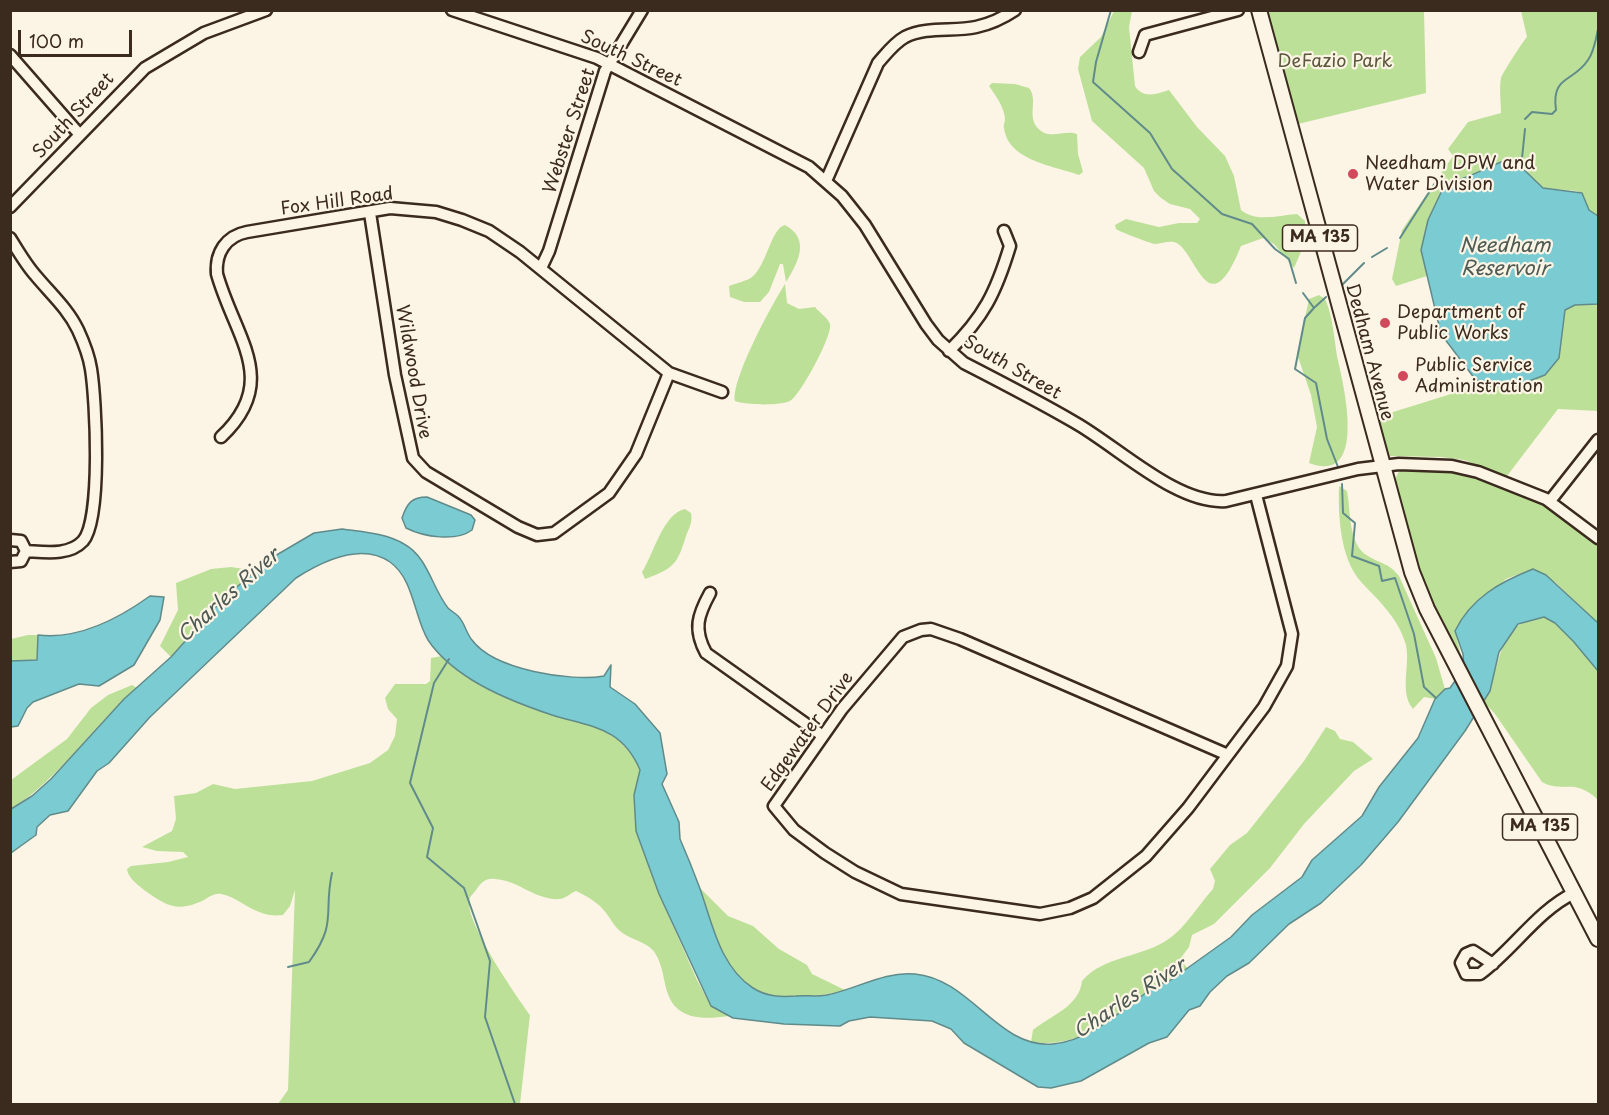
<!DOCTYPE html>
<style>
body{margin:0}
#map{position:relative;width:1609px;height:1115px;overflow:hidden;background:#fcf5e5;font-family:"Playpen Sans",sans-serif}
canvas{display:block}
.frame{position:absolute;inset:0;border:12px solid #3b2a1e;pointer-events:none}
.scale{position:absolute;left:18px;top:30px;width:114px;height:27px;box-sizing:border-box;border:3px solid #3b2a1e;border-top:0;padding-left:8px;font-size:18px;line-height:21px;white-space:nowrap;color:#3b2a1e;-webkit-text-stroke:4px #fcf5e5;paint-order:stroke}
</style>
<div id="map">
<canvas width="1609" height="1115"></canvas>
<div class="frame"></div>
<div class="scale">100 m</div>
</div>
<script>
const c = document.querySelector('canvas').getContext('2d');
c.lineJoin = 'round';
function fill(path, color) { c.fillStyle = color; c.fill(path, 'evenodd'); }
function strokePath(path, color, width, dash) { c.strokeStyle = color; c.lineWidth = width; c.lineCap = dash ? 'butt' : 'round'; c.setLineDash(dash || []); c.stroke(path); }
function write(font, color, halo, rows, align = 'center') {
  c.font = font + ' "Playpen Sans",sans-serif'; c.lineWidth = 4.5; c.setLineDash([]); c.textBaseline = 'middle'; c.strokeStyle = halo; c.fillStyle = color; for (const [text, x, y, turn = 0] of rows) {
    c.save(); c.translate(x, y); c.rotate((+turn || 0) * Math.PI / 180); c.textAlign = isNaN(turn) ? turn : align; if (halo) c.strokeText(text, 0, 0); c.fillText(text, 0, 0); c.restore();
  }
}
fill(new Path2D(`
 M1114,11h18l-3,16 6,59c8,13 22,8 34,4l28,37 28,29 9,20 7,34c16,13 37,5 56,4l8,7 1,19 -12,28 -20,-24 -11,-6 -22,8c-34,85 -45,1 -67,-4 -7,-1 -13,2 -19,2 -3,0 -37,-13 -39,-15l-1,-4 11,-6 33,8 20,-4h18l3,-4 -10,-10 -20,-5 -9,-6 -7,-7 -10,-23 -52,-47 -14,-52 2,-12 21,-20z
 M1267,11h157l2,82 -128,31z
 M1521,11h77v205l-9,-6 -5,-13 -7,-6 -34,-3 -26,-25 -6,-3c-14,1 -32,10 -43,18 -6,4 -16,5 -23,6 -5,7 -7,15 -10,22 -12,28 -14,41 -8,70l-31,10 -4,-7 10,-49 51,-74 -5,-7 20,-27 33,-9c0,-11 -2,-25 0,-35 1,-4 22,-37 26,-41z
 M992,83l23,1 14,4c9,11 -1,26 7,38 12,16 27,3 41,8l1,20 5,18 -4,3c-24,-9 -71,-14 -75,-47 -1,-1 1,-7 1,-9 -1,-12 -9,-23 -16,-33z
 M785,225c26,14 13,38 1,57l-3,-18h-3l-11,28 -9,10h-16l-14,-5 -1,-11c7,-3 18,-5 23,-9 15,-12 19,-49 33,-52z
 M785,284l2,19 12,6 16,-2c4,5 13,11 15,17 3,11 -30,72 -40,77 -10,5 -45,4 -55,0 -4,-21 37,-97 50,-117z
 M1319,295c4,3 5,2 7,6 7,17 8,37 11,55 6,26 32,130 -28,107l8,-36 -6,-32 -14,-41 12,-55z
 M1598,304v107l-40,-2 -51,67 -43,-16 -23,-3 -54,-1 -10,-39 74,-23 24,-15 17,8 24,-1 29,-11 14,-17 6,-49 10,-4z
 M1414,470c83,2 121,24 184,75v78l-43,-41 -28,-11 -21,8 -51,52 9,37 -43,-93 -26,-96 4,-8z
 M1339,486l8,5c4,20 1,54 21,65 13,8 21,7 31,20l37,82 9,31 -10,10 -11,-2 -11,12c-15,-18 -1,-47 -8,-67 -8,-25 -26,-41 -43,-59 -22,-24 -24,-67 -23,-97z
 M685,509l6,4c2,9 -2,15 -5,23 -9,29 -12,32 -41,43l-3,-7c11,-16 21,-59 43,-63z
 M231,567l26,4 -34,28 -52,58 -11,-11 18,-36 -2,-27 35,-14z
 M1544,617l11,6 18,18 25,30v129c-24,-23 -34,-6 -56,-18l-47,-68 -12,-13c21,-33 10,-79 61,-84z
 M28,635h10l-1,25 -26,1v-22z
 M442,656c27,22 54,37 87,51 44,18 89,12 111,63l-6,25 2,36 23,63 38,86 14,26 18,10c-28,4 -55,4 -63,-28 -3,-12 -4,-24 -11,-35 -8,-12 -25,-13 -35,-22 -6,-5 -9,-12 -14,-18 -7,-10 -19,-17 -30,-22 -6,2 -9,7 -16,8 -24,2 -42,-19 -65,-20 -10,-1 -13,3 -19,11 -2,3 -6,6 -7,11 -2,24 46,93 61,114l-10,89h-242l10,-14 7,-200 -5,16 -7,9c-27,4 -43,-18 -62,-21 -6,-1 -12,3 -17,6 -27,13 -37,6 -60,-10 -7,-6 -16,-12 -17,-21l4,-3 37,-4 20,-5 -5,-5 -26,-1 -15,-4 30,-16 4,-12 -2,-23 22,-3 17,-9 22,5 77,-8 58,-18 18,-13 7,-14 2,-17 -9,-10 -3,-11 10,-14h31l4,-3 1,-23z
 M132,685l5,3c-45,38 -76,90 -126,121v-29l56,-41 24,-31 17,-13z
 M1326,727l9,4 5,8 13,3 20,17 -19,12 -50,53 -34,44 -56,56 -22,11 -3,12 -9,12 8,10 -20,13 -10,2c-41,28 -73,66 -127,58l2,-12c18,-15 46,-23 49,-49 22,-26 61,-23 88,-43 16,-11 29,-34 43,-49l2,-8 -5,-12 20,-24 17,-12 57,-72z
 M700,888l28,28 25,10 26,23 28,16 5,9 33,16c-16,5 -30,6 -46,6 -13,1 -24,2 -37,-3 -36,-13 -53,-72 -62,-105z`), '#bde099');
const water = new Path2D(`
 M1506,160l11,3 26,25 39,5 7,17 9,6v88l-23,1 -10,5 -6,48 -14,17 -29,11 -25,1 -16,-8 -34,-45 -20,-84 7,-30 17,-36c22,-5 40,-16 61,-24z
 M427,497l44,18 4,5 -3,10c-16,12 -48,7 -66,-2l-4,-10c5,-15 10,-21 25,-21z
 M342,529c20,3 44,4 62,15 24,13 28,44 44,64 3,3 7,5 10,8 7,7 8,17 14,24 22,30 99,42 132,36l7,-11 -1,22 25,17 25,29 7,41 -5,10 17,38 1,17c7,16 13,31 19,47 13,35 20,80 54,102 14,9 28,9 43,8 11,-1 20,1 31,-1 30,-6 57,-24 88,-21 56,5 83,75 138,70 41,-4 73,-38 105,-60l10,-2 63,-45 21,-22 50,-38 10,-17 50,-44 17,-29 39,-49 17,-39 10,-10 5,-1 14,-20 -1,-14 -8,-23c16,-33 45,-49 78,-62l13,6 52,48v48l-25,-30 -18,-18 -11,-6 -26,7 -19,28 -9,39 -25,40 -67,91 -37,43 -40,38 -32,21 -40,39 -22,13 -17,16 -10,14 -11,4 -22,27 -18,6 -68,38 -30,7 -13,-1 -74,-44 -13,-14 -19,-8 -62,-4 -21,4 -9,5 -56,-2 -51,-6 -22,-12 -52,-112 -23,-63 -2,-36 6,-25c-18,-43 -49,-43 -88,-55 -27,-9 -56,-20 -80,-35 -16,-10 -34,-25 -44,-40 -14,-23 -14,-61 -38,-78 -29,-20 -69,0 -94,16l-146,139 -41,46 -12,8 -29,40 -18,4 -13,12 -1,8 -25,18v-44l21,-13 19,-17 73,-80 47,-42 52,-58 45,-39 46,-27z
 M150,596l14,1 -4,23 -26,45 -35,21 -20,-2 -46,18 -6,6 -9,18 -7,1v-66l26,-1 1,-25c41,5 80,-16 112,-39z`);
fill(water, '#7acbd2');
strokePath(water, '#618b8a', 1.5);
strokePath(new Path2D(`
 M1111,10l-15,52 -3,20 57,51 22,36 50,45 30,10 23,25 14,10 7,24
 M1525,119l7,-7 20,2 4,-4c-5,-35 17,-27 32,-50 6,-8 8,-21 10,-31
 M1517,167l5,-9 3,-29
 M1400,238l35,-55 11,5
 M1372,257l15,-9
 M1342,285l22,-22
 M1303,293l11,15 -9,10 -10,51 21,14 11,56 11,28
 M1315,307l11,-10
 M1342,484l1,29 12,10 -3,33 27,10 3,15 13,-3 19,56 10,53 12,11
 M449,659l-15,24 -24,100 23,45 -6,29 37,31 26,73 -5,56 30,87
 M288,967l21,-5c29,-40 14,-48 23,-89`), '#618b8a', 2);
const minor = new Path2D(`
 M452,10l145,48 212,109 33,29 23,29 61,99 12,16 26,23c37,19 74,38 110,59 43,24 103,83 152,79l132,-32 41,-5 53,2 26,6 68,27 52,39
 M1139,52l6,-17 93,-25
 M10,55l70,80
 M826,181l52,-118c8,-9 16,-20 27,-26 22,-11 48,-5 71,-10 14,-3 27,-9 39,-17
 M10,207l135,-139 59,-35 62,-23
 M370,213l25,162 18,83 13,14 92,55 19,8 17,-2 55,-40 27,-39 33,-81
 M10,238c8,13 16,27 26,38 15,18 32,33 42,54 6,13 11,26 13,39 5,31 11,150 -8,172 -14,15 -38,11 -57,10
 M541,268l8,-17 56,-180 37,-61
 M949,351c35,-34 47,-59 61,-105l-6,-15
 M221,437c60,-56 14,-99 -4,-163 -2,-21 9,-38 30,-42l143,-24 46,4 26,8 27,11 31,21 149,121 53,19
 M1550,501l48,-61
 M10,540l11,1 5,10 -5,10 -11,1
 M710,593c-12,22 -17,36 -4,60l117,83
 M1228,755l-268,-116 -29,-10 -10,1 -18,7 -61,72 -68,97 20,24 31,23 30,19 46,22 139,20 30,-6 23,-10 53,-42 42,-48 76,-101 23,-41 5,-32 -36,-139
 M1493,964l-20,-13 -7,3 -5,9 5,11h14c33,-24 57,-63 94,-81`);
const major = new Path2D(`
 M1259,10l153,562 15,37 171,330`);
strokePath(minor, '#3b2a1e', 15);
strokePath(major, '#3b2a1e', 18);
strokePath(minor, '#fcf5e5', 10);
strokePath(major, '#fcf5e5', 14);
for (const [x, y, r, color] of [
 [1353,174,6,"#d1495b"],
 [1385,323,6,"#d1495b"],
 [1403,376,6,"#d1495b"]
]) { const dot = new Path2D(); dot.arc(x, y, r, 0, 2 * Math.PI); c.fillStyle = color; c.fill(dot); strokePath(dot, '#fcf5e5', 2); }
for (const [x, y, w] of [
 [1320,238,75],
 [1540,827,75]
]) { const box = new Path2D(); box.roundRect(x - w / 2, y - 13, w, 26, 4.5); c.fillStyle = '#fcf5e5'; c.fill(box); strokePath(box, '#3b2a1e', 1.5); }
write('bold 16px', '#3b2a1e', null, [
 ["MA 135",1320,238],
 ["MA 135",1540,827]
]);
write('18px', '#3b2a1e', '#fcf5e5', [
 ["South Street",631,59,25],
 ["South Street",74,116,-47],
 ["Webster Street",570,131,-72],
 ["Fox Hill Road",337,202,-8],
 ["Dedham Avenue",1369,352,75],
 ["South Street",1012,368,30],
 ["Wildwood Drive",413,372,80],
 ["Edgewater Drive",808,732,-54]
]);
write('18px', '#5c583d', '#fcf5e5', [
 ["DeFazio Park",1335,62]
]);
write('18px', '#3b2a1e', '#fcf5e5', [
 ["Needham DPW and",1365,164],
 ["Water Division",1365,185],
 ["Department of",1397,313],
 ["Public Works",1397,334],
 ["Public Service",1415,366],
 ["Administration",1415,387]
], 'left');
write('italic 20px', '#4e5a54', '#fcf5e5', [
 ["Needham",1505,246],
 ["Reservoir",1505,269],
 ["Charles River",229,596,-42],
 ["Charles River",1130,999,-33]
]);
</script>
